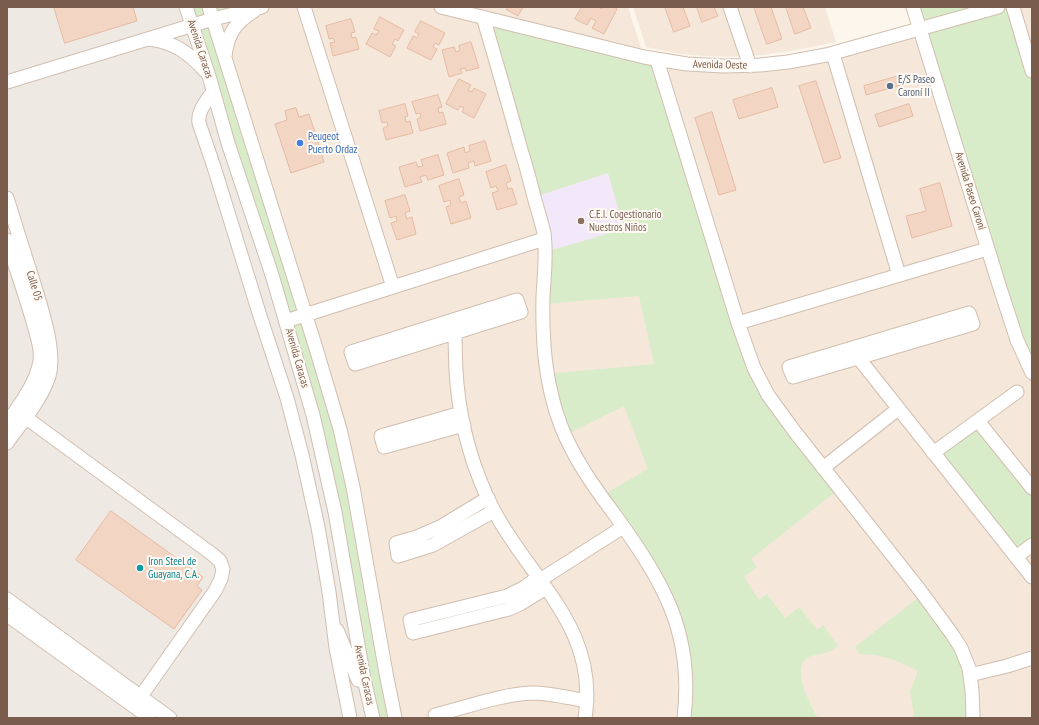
<!DOCTYPE html>
<meta charset="utf-8">
<style>
body{margin:0}
#map{position:relative;width:1039px;height:725px;overflow:hidden;background:#fdf6ec;font-family:"PT Sans Narrow",sans-serif}
canvas{display:block}
.frame{position:absolute;inset:0;border:8px solid #7a5c4d;pointer-events:none}
</style>
<div id="map">
<canvas width="1039" height="725"></canvas>
<div class="frame"></div>
</div>
<script>
const c = document.querySelector('canvas').getContext('2d');
c.lineJoin = 'round';
function fill(path, color) { c.fillStyle = color; c.fill(path, 'evenodd'); }
function strokePath(path, color, width, dash) { c.strokeStyle = color; c.lineWidth = width; c.lineCap = dash ? 'butt' : 'round'; c.setLineDash(dash || []); c.stroke(path); }
function write(font, color, halo, rows, align = 'center') {
  c.font = font + ' "PT Sans Narrow",sans-serif'; c.lineWidth = 4; c.setLineDash([]); c.textBaseline = 'middle'; c.strokeStyle = halo; c.fillStyle = color; for (const [text, x, y, turn = 0] of rows) {
    c.save(); c.translate(x, y); c.rotate((+turn || 0) * Math.PI / 180); c.textAlign = isNaN(turn) ? turn : align; if (halo) c.strokeText(text, 0, 0); c.fillText(text, 0, 0); c.restore();
  }
}
fill(new Path2D(`
 M262,7h366l16,50 116,8 160,-37 112,345v345h-637l-182,-699z
 M633,7h192l11,35 -45,9 -28,4 -34,2 -26,-1 -23,-2 -34,-7z
 M1013,7h19v64z`), '#f5e8da');
fill(new Path2D(`
 M7,7h179l113,359 73,352h-365z`), '#efe9e4');
fill(new Path2D(`
 M608,173l16,56 -79,23 -11,-55z`), '#f3e8fa');
fill(new Path2D(`
 M186,7h76l-49,12 127,410 55,289h-23l-42,-228z
 M913,7h100l19,64v302z
 M483,17l174,43 97,308 85,121 -88,70 6,8 -13,10 15,23 8,-6 18,24 14,-11 18,23 6,-5 15,21c-3,2 -7,5 -10,6 -7,3 -15,2 -21,6 -16,10 4,49 11,60h-134l-11,-105 -72,-117 47,-27 -24,-63 -59,29 -18,-61 107,-10 -15,-68 -96,8 2,-52 79,-23 -16,-56 -74,24z
 M978,421l54,67v57l-16,12 -83,-104z
 M923,594l38,54 12,70h-60l1,-4 -4,-22 8,-21c-21,-11 -34,-16 -58,-17l-5,-7z`), '#d8ecc9');
const building = new Path2D(`
 M54,7h79l4,14 -72,22z
 M508,7h15l-5,9 -11,-6z
 M582,7h16l4,2 2,-2h10l3,2 -13,25 -12,-6 4,-7 -5,-3 -4,7 -12,-6z
 M665,7h18l7,19 -16,6z
 M697,7h17l4,9 -16,6z
 M754,7h17l11,32 -15,5z
 M786,7h17l8,21 -16,6z
 M380,17l24,13 -6,11 -3,-2 -3,5 4,2 -6,11 -24,-13 6,-11 4,2 3,-4 -5,-2z
 M351,19l4,13 -4,1 1,5 4,-1 3,12 -26,7 -3,-13 5,-1 -2,-4 -4,1 -3,-13z
 M421,21l24,12 -6,12 -4,-2 -2,4 4,2 -6,11 -24,-12 6,-12 4,2 2,-4 -4,-2z
 M471,42l8,26 -13,3 -1,-3 -5,1 2,4 -13,4 -7,-27 12,-3 2,5 4,-2 -1,-4z
 M902,75l3,9 -39,11 -2,-9z
 M459,79l12,6 -3,5 4,2 2,-4 12,6 -12,24 -12,-6 2,-4 -4,-2 -2,4 -12,-6z
 M816,81l25,77 -17,5 -25,-77z
 M772,88l6,19 -39,12 -6,-19z
 M438,95l4,12 -4,1 1,5 4,-1 3,12 -26,7 -3,-12 4,-2 -1,-4 -4,1 -4,-12z
 M405,104l3,12 -3,1 1,5 4,-1 3,12 -27,7 -3,-12 5,-2 -1,-4 -5,1 -3,-12z
 M909,104l4,12 -34,11 -4,-12z
 M296,108l3,9 10,-3 15,48 -33,11 -16,-49 12,-4 -2,-9z
 M712,112l24,78 -17,5 -24,-77z
 M485,141l6,20 -16,5 -1,-5 -6,2 1,5 -16,5 -6,-20 17,-6 1,6 5,-2 -1,-5z
 M438,155l6,20 -16,5 -2,-5 -6,2 2,5 -17,5 -6,-20 17,-5 2,5 5,-1 -2,-6z
 M506,165l5,16 -5,2 2,6 4,-1 5,16 -20,6 -5,-17 6,-2 -2,-5 -5,2 -5,-16z
 M459,179l5,16 -5,2 2,6 5,-2 5,17 -20,6 -5,-17 5,-2 -1,-5 -6,2 -5,-16z
 M940,183l12,43 -40,12 -6,-22 20,-5 -6,-22z
 M405,195l5,16 -5,2 2,6 5,-2 4,17 -19,6 -6,-17 6,-2 -1,-5 -6,2 -5,-17z
 M111,511l92,66 -6,9 5,4 -28,39 -98,-69z`);
fill(building, '#f3d5c3');
strokePath(building, '#e6bba3', 1);
const minor = new Path2D(`
 M186,7l23,69 19,67 44,132 41,140 22,97 29,167 9,39
 M209,7l106,338 25,84 13,58 33,186 9,45
 M304,7l89,280
 M441,7l203,50 43,7 37,2 36,-1 28,-3 38,-7 172,-48
 M730,7l20,59
 M913,7l87,281 17,52 15,33
 M1013,7l19,64
 M483,17c13,44 26,89 38,133 6,18 10,36 15,54 3,10 6,20 8,29 3,21 0,43 -1,64 -1,44 2,87 18,129 13,33 33,61 54,89 48,67 79,117 69,203
 M149,39c25,3 40,14 56,32
 M833,54l66,221
 M225,56c3,-23 10,-33 29,-45
 M657,60l81,263 16,45 14,27 27,37 124,157 33,45 9,14 8,20 3,22 1,28
 M7,82l206,-63 49,-12
 M213,91c-6,10 -16,20 -14,32l15,44 46,149 27,82 15,57 16,72 11,65 7,56 14,70
 M7,198c8,25 15,49 23,73 8,27 27,78 19,105 -7,23 -28,47 -42,67
 M7,240c9,29 19,57 27,85 3,12 8,24 6,36 -4,23 -20,43 -33,62
 M517,300l4,12 -166,52 -4,-12z
 M969,313l4,11 -180,53 -4,-10z
 M455,320c0,21 0,43 2,64 4,43 17,88 37,127 38,71 105,117 91,207
 M286,321l258,-82
 M738,323l249,-74
 M853,351l179,226
 M461,413l-80,23 3,11 80,-22
 M25,417l187,137 8,7 3,8 -2,10 -6,12 -81,115
 M978,421l54,67
 M933,453l84,-61
 M823,468l75,-59
 M488,498l-48,29 -23,10 -21,6 2,13 35,-11 61,-34
 M1016,557l16,-12
 M538,577l-13,10 -18,9 -97,24 3,13 96,-24 11,-5 26,-16
 M540,580l83,-53
 M7,599l163,119
 M7,615l143,103
 M337,630l21,50
 M970,675l37,-9 25,-8
 M435,715c29,-7 67,-21 97,-22 18,0 37,5 55,8`);
strokePath(minor, '#d1beb0', 15);
strokePath(minor, '#fff', 13);
for (const [x, y, r, color] of [
 [890,86,4,"#5c6f8a"],
 [300,143,4,"#3f7fe0"],
 [581,221,4,"#8d6e63"],
 [140,568,4,"#0f9aa8"]
]) { const dot = new Path2D(); dot.arc(x, y, r, 0, 2 * Math.PI); c.fillStyle = color; c.fill(dot); strokePath(dot, '#fffaf3', 1.5); }
write('11px', '#7a5c4d', '#fffaf3', [
 ["Avenida Caracas",200,49,72],
 ["Avenida Oeste",720,65,1],
 ["Avenida Paseo Caroní",970,191,73],
 ["Calle 05",34,286,73],
 ["Avenida Caracas",297,358,74],
 ["Avenida Caracas",364,675,78]
]);
write('11px', '#4e5e75', '#fffaf3', [
 ["E/S Paseo",898,80],
 ["Caroní II",898,93]
], 'left');
write('11px', '#366cbe', '#fffaf3', [
 ["Peugeot",308,137],
 ["Puerto Ordaz",308,150]
], 'left');
write('11px', '#785e54', '#fffaf3', [
 ["C.E.I. Cogestionario",589,215],
 ["Nuestros Niños",589,228]
], 'left');
write('11px', '#0d838f', '#fffaf3', [
 ["Iron Steel de",148,562],
 ["Guayana, C.A.",148,575]
], 'left');
</script>
